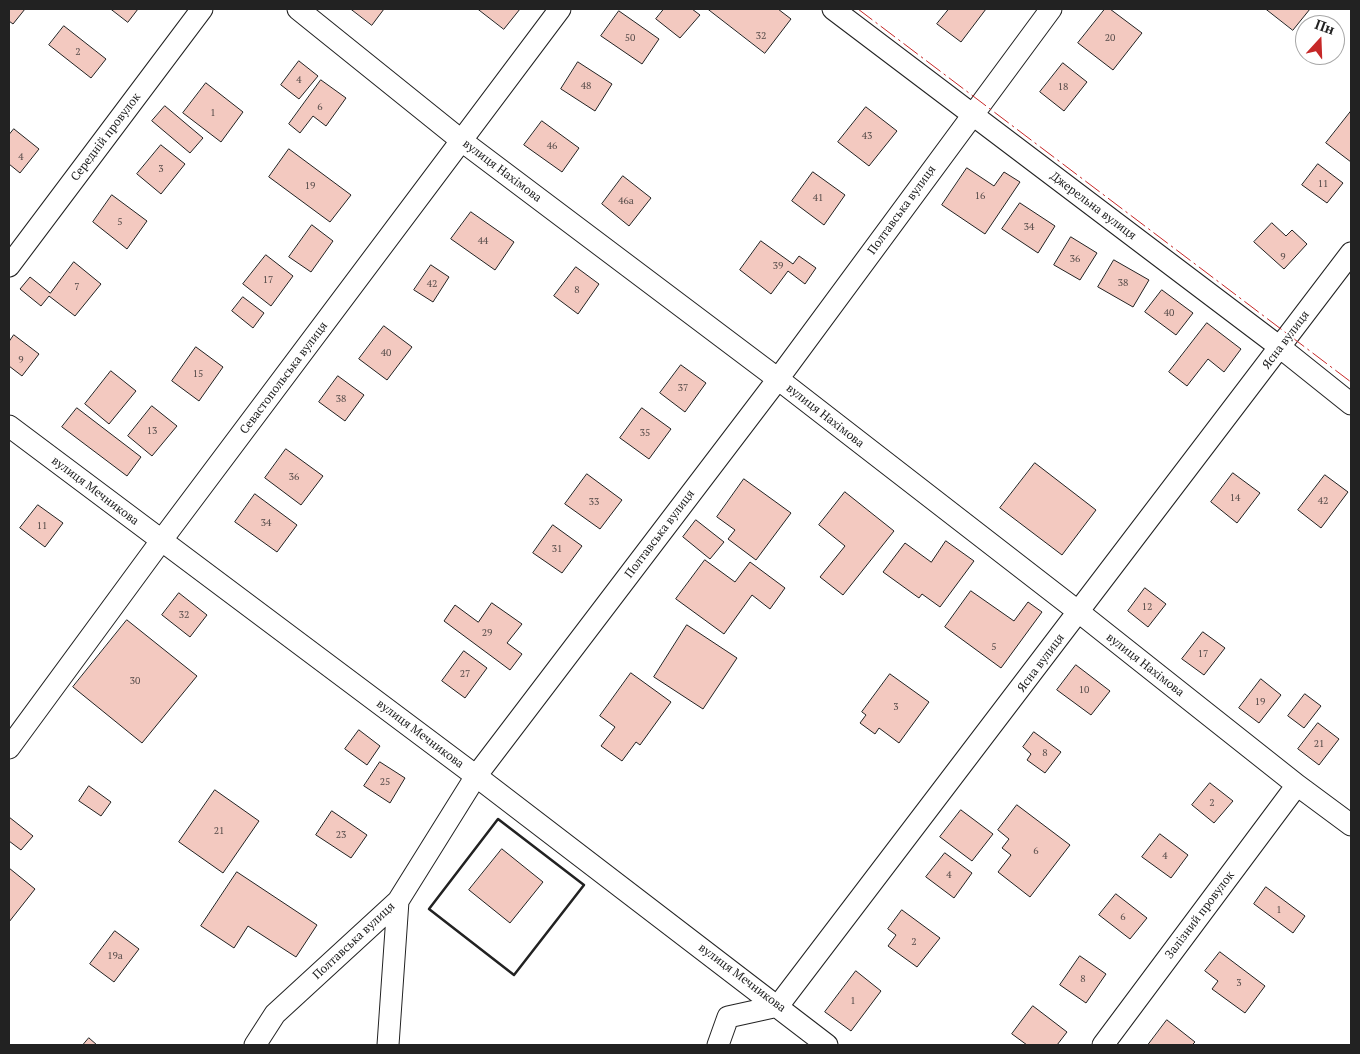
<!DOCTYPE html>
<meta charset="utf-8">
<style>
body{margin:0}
#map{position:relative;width:1360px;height:1054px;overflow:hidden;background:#fff;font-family:"PT Serif",serif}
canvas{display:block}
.frame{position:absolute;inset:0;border:10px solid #222;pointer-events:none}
.north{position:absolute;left:1295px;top:15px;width:50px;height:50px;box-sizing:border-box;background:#fff;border:1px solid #a7a7a7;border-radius:50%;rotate:20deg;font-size:14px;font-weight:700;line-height:20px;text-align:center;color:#222}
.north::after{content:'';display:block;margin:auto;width:18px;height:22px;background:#c62828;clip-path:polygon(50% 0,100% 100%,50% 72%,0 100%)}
</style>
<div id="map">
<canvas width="1360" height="1054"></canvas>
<div class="frame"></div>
<div class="north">Пн</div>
</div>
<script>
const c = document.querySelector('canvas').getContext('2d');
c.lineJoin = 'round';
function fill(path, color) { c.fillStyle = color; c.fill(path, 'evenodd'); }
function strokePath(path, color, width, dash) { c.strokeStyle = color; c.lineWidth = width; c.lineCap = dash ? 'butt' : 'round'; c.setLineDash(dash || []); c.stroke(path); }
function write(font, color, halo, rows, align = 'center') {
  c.font = font + ' "PT Serif",serif'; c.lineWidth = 4; c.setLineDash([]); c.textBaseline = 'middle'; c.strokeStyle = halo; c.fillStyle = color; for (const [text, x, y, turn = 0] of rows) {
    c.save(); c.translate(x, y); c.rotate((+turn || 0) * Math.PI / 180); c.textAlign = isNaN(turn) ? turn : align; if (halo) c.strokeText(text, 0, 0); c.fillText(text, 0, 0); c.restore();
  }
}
const building = new Path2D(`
 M9,9h16l-12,15 -4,-3z
 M111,9h27l-10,13z
 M351,9h33l-12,16z
 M478,9h42l-16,20z
 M664,9h28l8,6 -20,23 -24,-19z
 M708,9h70l13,10 -26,34z
 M949,9h37l-25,33 -24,-18z
 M1105,9h5l32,24 -29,37 -35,-27z
 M1266,9h44l-17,21z
 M619,11l40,28 -17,25 -41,-28z
 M64,26l42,33 -15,19 -42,-33z
 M299,61l19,15 -19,23 -18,-14z
 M578,62l34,22 -17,27 -34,-22z
 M1063,63l24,19 -23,29 -24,-19z
 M321,80l25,18 -20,28 -13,-10 -13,17 -11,-9z
 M206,83l37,29 -22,30 -38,-29z
 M165,106l38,32 -13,15 -38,-32z
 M866,107l31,24 -28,35 -31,-24z
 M1351,111v51l-25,-19z
 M542,121l37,27 -17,24 -38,-27z
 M14,129l25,20 -19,24 -11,-9v-29z
 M161,145l24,19 -24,30 -24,-20z
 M289,149l62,46 -21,27 -61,-45z
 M1318,164l25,19 -16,20 -25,-18z
 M967,168l27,18 10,-14 16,10 -35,52 -43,-29z
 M813,172l32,23 -21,30 -32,-24z
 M623,176l28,22 -22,28 -27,-22z
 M112,195l35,26 -20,28 -34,-27z
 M1020,203l35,23 -17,27 -36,-24z
 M471,212l43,30 -19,28 -44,-31z
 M1272,223l14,13 6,-6 15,14 -23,25 -30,-27z
 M312,225l21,16 -22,31 -22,-15z
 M1071,237l26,16 -17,27 -26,-15z
 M761,241l32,23 6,-8 17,12 -11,16 -17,-13 -17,23 -31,-24z
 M266,255l27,21 -22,30 -28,-22z
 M1114,260l35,20 -16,27 -35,-20z
 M74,262l27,22 -26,32 -26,-20 -8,10 -21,-17 10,-12 20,16z
 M431,265l18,12 -16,25 -19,-12z
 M576,267l23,17 -21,30 -24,-18z
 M1162,290l31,23 -17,22 -31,-23z
 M243,297l21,16 -11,15 -21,-17z
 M1207,323l34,26 -17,23 -16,-13 -21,27 -18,-14z
 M384,326l28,21 -25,33 -28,-21z
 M14,335l25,19 -17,22 -13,-10v-24z
 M196,347l27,20 -24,34 -27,-20z
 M681,365l25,18 -21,29 -25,-19z
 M111,371l25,20 -27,33 -24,-20z
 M338,376l26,19 -19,26 -26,-19z
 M152,406l25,20 -25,30 -24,-20z
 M77,408l64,49 -14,19 -65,-49z
 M642,408l29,21 -22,30 -29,-21z
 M286,449l37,27 -22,29 -36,-27z
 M1035,463l61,47 -34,45 -62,-47z
 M1233,473l27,20 -23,30 -26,-21z
 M587,474l35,26 -22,29 -35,-25z
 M1325,475l23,17 -27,36 -23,-18z
 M744,479l47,34 -35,47 -28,-21 7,-9 -18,-13z
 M845,492l49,39 -51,64 -23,-18 25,-31 -26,-21z
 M255,494l42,31 -20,27 -42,-30z
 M38,505l25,18 -18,24 -25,-19z
 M696,520l28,22 -14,17 -27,-22z
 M553,525l29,21 -20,27 -29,-20z
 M946,541l28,20 -34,46 -18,-13 -3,4 -36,-26 22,-29 26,19z
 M705,560l30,22 15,-20 35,26 -15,21 -18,-14 -28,39 -48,-35z
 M1145,588l21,16 -18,23 -20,-16z
 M971,591l43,30 14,-19 14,10 -41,56 -56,-41z
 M179,593l28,22 -17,22 -28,-22z
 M492,603l30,21 -15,19 15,11 -12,16 -66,-49 11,-16 23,17z
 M127,620l70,56 -55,67 -69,-56z
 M687,625l50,33 -34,51 -49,-32z
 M1203,632l22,16 -21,27 -22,-16z
 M464,651l23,17 -22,30 -23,-17z
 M1076,665l34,26 -19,24 -34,-25z
 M631,673l40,29 -31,43 -4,-3 -14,19 -21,-15 14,-19 -15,-11z
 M890,674l39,28 -30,41 -20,-15 -4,6 -15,-11 6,-8 -4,-3z
 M1261,679l20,16 -22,28 -20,-15z
 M1305,694l16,12 -17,22 -16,-12z
 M1318,723l21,16 -20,26 -21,-16z
 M359,730l21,16 -13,19 -22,-16z
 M1034,732l27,20 -16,21 -18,-13 4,-6 -8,-7z
 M380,762l25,16 -15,25 -26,-17z
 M1210,783l23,18 -19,22 -22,-18z
 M89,786l22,16 -10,14 -22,-15z
 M215,790l44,31 -36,52 -44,-31z
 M1017,805l53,40 -40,52 -32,-25 13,-17 -9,-7 7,-9 -11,-9z
 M961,810l32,24 -21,27 -32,-24z
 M332,811l35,24 -16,23 -35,-23z
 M9,817l24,19 -12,14 -12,-9z
 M1160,834l28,21 -17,23 -29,-21z
 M502,849l41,33 -33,41 -41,-33z
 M945,853l27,20 -18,25 -28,-21z
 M9,868l26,21 -26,33z
 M237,872l80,53 -21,32 -48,-31 -14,22 -33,-22z
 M1266,887l39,29 -12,17 -39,-29z
 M1116,894l31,24 -17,21 -31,-24z
 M902,910l38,28 -23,29 -29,-21 8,-11 -8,-6z
 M115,931l24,18 -25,33 -24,-18z
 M1220,952l45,34 -20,27 -33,-24 6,-8 -13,-10z
 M1080,956l26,18 -20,29 -26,-18z
 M856,971l25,20 -30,40 -26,-19z
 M1033,1006l34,26 -10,13h-30l-15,-11z
 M1167,1020l28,22 -3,3h-44z
 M89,1038l8,7h-14z`);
fill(building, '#f3c9c0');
strokePath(building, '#222', 1);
const minor = new Path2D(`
 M298,9l164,132 316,238 302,234 217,172 54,40
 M833,9l448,339 70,56
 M9,266l193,-257
 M9,426l467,350 351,269
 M9,748l152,-207 399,-532
 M255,1045l20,-31 123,-113 78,-125 302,-397 273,-370
 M388,1045l10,-144
 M718,1045l10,-28 50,-11 573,-753
 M1103,1045l194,-260`);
strokePath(minor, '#222', 23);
strokePath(minor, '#fff', 21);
strokePath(new Path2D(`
 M498,819l86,66 -70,90 -85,-66z`), '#222', 2.5);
strokePath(new Path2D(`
 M858,9l493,373`), '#c62828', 1, [18, 4, 2.5, 4]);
write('10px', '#564c4a', null, [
 ["32",761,36],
 ["50",630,38],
 ["20",1110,38],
 ["2",78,52],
 ["4",299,80],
 ["48",586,86],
 ["18",1063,87],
 ["6",320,107],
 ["1",213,113],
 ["43",867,136],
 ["46",552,146],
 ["4",21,157],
 ["3",161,169],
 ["11",1323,184],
 ["19",310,186],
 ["16",980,196],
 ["41",818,198],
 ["46а",626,201],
 ["5",120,222],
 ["34",1029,227],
 ["44",483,241],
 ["9",1283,257],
 ["36",1075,259],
 ["39",778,266],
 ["17",268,280],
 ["38",1123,283],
 ["42",432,284],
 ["7",77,287],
 ["8",577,290],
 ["40",1169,313],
 ["40",386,353],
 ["9",21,360],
 ["15",198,374],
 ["37",683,388],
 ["38",341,399],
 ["13",152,431],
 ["35",645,433],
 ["36",294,477],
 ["14",1235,498],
 ["42",1323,501],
 ["33",594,502],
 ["34",266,523],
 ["11",42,526],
 ["31",557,549],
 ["12",1147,607],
 ["32",184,615],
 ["29",487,633],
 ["5",994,647],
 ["17",1203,654],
 ["27",465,674],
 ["30",135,681],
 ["10",1084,690],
 ["19",1260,702],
 ["3",896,707],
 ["21",1319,744],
 ["8",1045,753],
 ["25",385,782],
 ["2",1212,803],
 ["21",219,831],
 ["23",341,835],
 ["6",1036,851],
 ["4",1165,856],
 ["4",949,875],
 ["1",1279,910],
 ["6",1123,917],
 ["2",914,942],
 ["19а",115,956],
 ["8",1083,979],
 ["3",1239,983],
 ["1",853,1001]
]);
write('12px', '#222', '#fff', [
 ["Середній провулок",106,137,-53],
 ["вулиця Нахімова",502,171,37],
 ["Джерельна вулиця",1093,206,37],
 ["Полтавська вулиця",902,210,-54],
 ["Ясна вулиця",1286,340,-53],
 ["Севастопольська вулиця",284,378,-53],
 ["вулиця Нахімова",825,416,38],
 ["вулиця Мечникова",95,491,37],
 ["Полтавська вулиця",660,534,-53],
 ["Ясна вулиця",1041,663,-53],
 ["вулиця Нахімова",1145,665,38],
 ["вулиця Мечникова",420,734,37],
 ["Залізний провулок",1200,915,-53],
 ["Полтавська вулиця",354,941,-43],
 ["вулиця Мечникова",742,978,37]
]);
</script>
